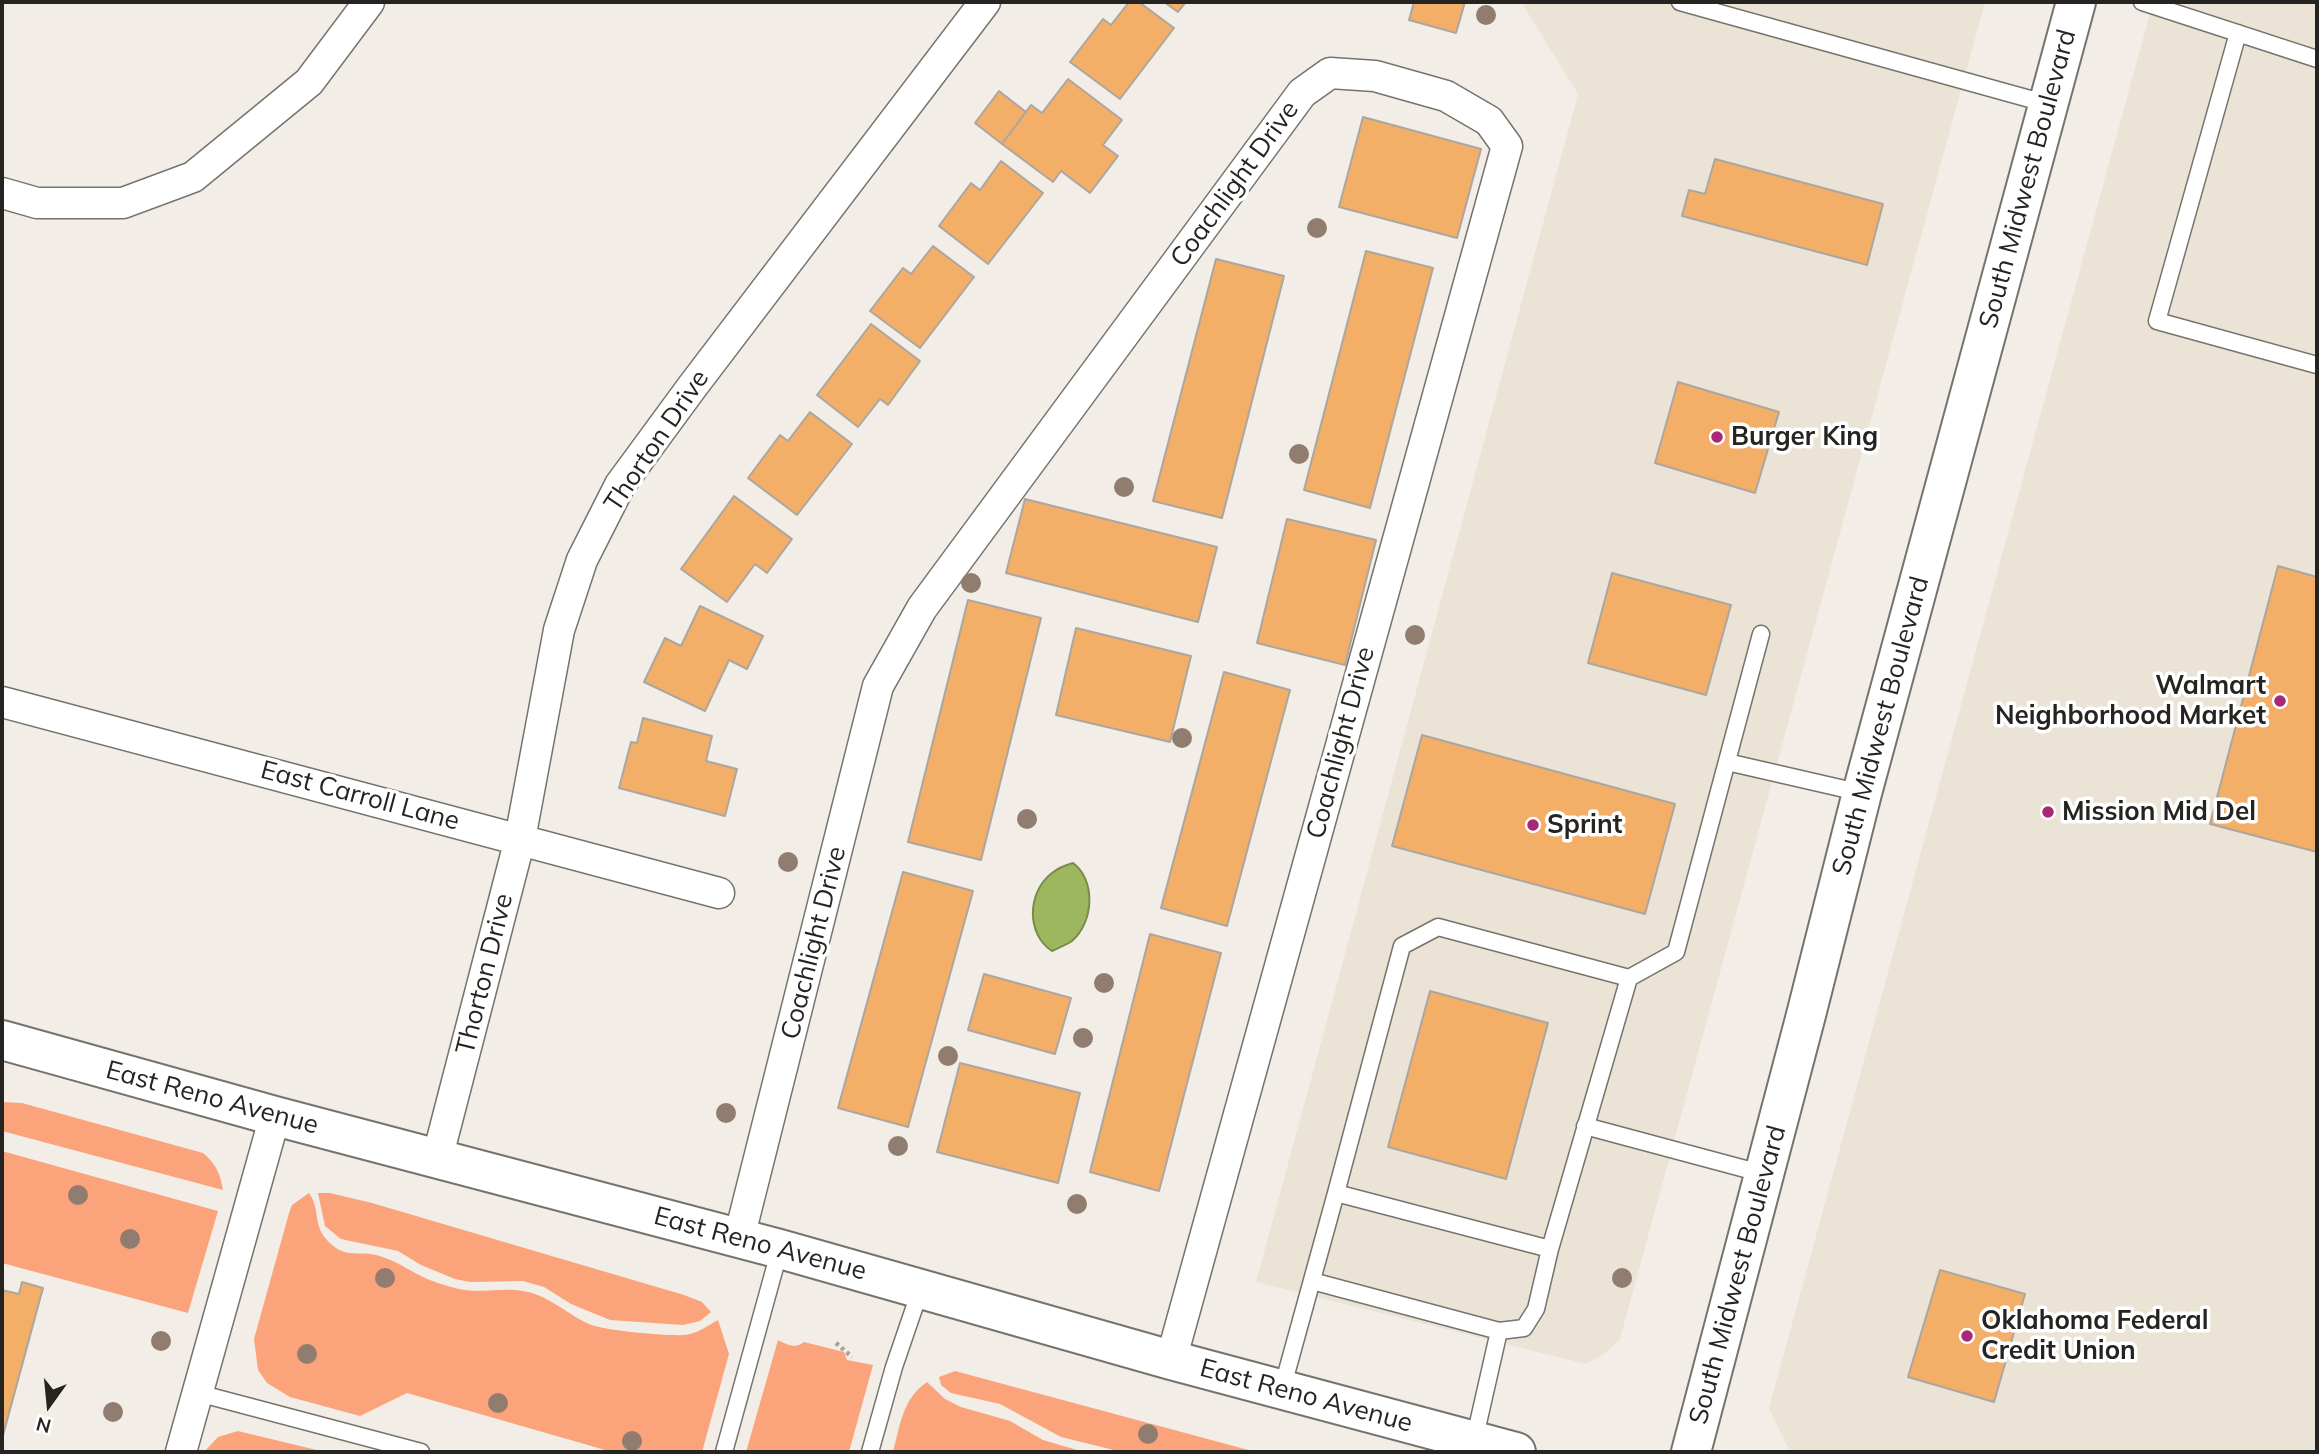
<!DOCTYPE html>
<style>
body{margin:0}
#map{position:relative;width:2319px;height:1454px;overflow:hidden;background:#f2eee7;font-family:Mulish,sans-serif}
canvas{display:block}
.frame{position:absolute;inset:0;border:4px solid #252421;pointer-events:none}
.north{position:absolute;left:14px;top:1370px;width:70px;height:70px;-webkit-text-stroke:5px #fff;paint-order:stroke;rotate:195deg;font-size:19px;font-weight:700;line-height:28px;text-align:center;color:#252421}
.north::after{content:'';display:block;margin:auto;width:24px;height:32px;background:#252421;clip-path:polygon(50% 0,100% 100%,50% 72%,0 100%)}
</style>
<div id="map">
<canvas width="2319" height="1454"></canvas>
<div class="frame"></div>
<div class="north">N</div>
</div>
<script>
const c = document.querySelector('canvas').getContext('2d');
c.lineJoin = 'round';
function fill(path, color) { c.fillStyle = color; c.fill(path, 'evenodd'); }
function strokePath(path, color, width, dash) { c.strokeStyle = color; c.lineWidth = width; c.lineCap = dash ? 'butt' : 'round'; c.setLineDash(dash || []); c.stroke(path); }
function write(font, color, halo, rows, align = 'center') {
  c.font = font + ' Mulish,sans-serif'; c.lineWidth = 7; c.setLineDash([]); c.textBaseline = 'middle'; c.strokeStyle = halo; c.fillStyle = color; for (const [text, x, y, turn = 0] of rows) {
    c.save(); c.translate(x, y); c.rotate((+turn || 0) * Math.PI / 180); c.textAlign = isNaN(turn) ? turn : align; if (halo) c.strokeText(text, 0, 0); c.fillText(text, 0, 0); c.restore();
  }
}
fill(new Path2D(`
 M1521,2h464l-365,1337 -17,16 -17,9 -330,-82 322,-1188z
 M2153,2h164v1450h-523l-7,-6 -18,-38z`), '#ebe4d6');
fill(new Path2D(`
 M2,1102l20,1 181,50c13,11 17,20 20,37l-221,-59z
 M2,1151l216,60 -30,102 -186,-50z
 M309,1193c14,21 0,35 27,55 12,9 27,3 40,7 15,4 25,10 39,18 14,8 29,12 44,16 22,5 47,-3 69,3 22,5 41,23 61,32 17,7 77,12 95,11 13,-1 23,-9 34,-15l11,34 -27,98h-90l-205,-59 -47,23 -70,-19 -23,-14 -9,-13 -4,-31 35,-126 3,-8z
 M318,1193h12l42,10 312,92 18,7 9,10 -11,9 -17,4 -73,-5 -39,-16 -27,-17 -21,-6 -53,1 -15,-3 -34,-14 -23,-14 -57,-12 -16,-13z
 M778,1340c10,5 17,9 26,2l40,10 3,8 26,5 -24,87h-103z
 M955,1371l301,81h-134l-61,-15 -61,-33 -49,-11 -10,-8 -2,-8z
 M927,1382l18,17 16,8 49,14 33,19 41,12h-191c7,-27 10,-54 34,-70z
 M238,1431l87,21h-121l14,-15z`), '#fba47b');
const water = new Path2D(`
 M1073,863c23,17 21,59 -1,78 -6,4 -14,7 -20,10 -26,-17 -25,-59 0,-78 6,-5 14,-8 21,-10z`);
fill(water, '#9db75f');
strokePath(water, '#798b4c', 2);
const building = new Path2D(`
 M1129,2h10l35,26 -54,71 -50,-37 33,-43 8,6z
 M1164,2h22l-8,10z
 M1414,2h51l-9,31 -47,-13z
 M1068,79l54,41 -19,25 15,11 -28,37 -29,-22 -8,11 -51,-38 29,-39 11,8z
 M999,91l27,21 -24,32 -27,-21z
 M1363,117l118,32 -24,89 -118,-31z
 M1715,159l168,45 -16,61 -185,-49 7,-26 16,4z
 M1001,161l42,32 -55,71 -49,-38 32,-43 9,7z
 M933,246l41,31 -54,71 -50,-37 33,-43 8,6z
 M1366,251l67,17 -63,240 -66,-18z
 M1216,259l68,17 -62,242 -69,-17z
 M871,324l49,37 -32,44 -8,-6 -22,28 -41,-32z
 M1678,382l101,30 -24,81 -100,-30z
 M810,412l42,32 -55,71 -49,-37 32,-43 8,6z
 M734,496l58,43 -25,34 -12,-9 -28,38 -46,-33z
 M1025,499l192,48 -19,75 -192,-49z
 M1287,519l89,21 -31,125 -88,-22z
 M2278,566l39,11v275l-107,-28z
 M1612,573l119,32 -25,90 -118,-32z
 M968,600l73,18 -60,242 -73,-18z
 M700,606l63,30 -16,33 -18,-9 -24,51 -61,-29 21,-44 16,8z
 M1076,628l115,28 -21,86 -114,-27z
 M1224,672l66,18 -63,236 -66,-18z
 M643,718l69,18 -6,25 31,8 -12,47 -106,-28 12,-46 6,1z
 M1422,735l253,69 -30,110 -253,-68z
 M903,872l70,19 -65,236 -70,-19z
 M1150,934l71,19 -62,238 -69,-19z
 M984,974l87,24 -16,56 -87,-24z
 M1430,991l118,32 -42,156 -118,-32z
 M960,1063l120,30 -22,90 -121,-31z
 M1940,1270l85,24 -31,108 -86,-25z
 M22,1282l21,6 -41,151v-149l17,4z`);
fill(building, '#f3ae67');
strokePath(building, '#aca6a1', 2);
const lane = new Path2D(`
 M1680,2l368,102
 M2142,2l175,57
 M2238,33l-81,288 160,44
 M1727,762l135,31
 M1585,1126l179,48
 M1336,1193l66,-247 36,-19 191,51
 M1312,1281l187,50 25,-3 12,-19 14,-60
 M1282,1389l54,-196 214,56 79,-271 47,-26 85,-318
 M198,1393l223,59
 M1474,1441l25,-110
 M724,1452l56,-203
 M870,1452l24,-85 27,-79`);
const street = new Path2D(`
 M2,193l35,10h86l70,-26 116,-95 60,-80
 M2,702l717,191
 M437,1159l83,-320 39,-209 23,-70 38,-75 72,-98 293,-385
 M739,1238l139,-552 44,-78 380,-515 28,-20 45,3 71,20 43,25 18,25 -336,1214
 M181,1452l94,-336`);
const secondary = new Path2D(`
 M2,1040l273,76 505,133 391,111 345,92
 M1691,1452l115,-437 56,-222 214,-791`);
strokePath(lane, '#76736c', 19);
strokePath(street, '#76736c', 33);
strokePath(secondary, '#76736c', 42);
strokePath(new Path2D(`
 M836,1343l16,14`), '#a7a49e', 4.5, [3.5, 3.5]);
strokePath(lane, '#fff', 16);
strokePath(street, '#fff', 30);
strokePath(secondary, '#fff', 38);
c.fillStyle = '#917c70';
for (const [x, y] of [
 [1486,15],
 [1317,228],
 [1299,454],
 [1124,487],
 [971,583],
 [1415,635],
 [1182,738],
 [1027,819],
 [788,862],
 [1104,983],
 [1083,1038],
 [948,1056],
 [726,1113],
 [898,1146],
 [78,1195],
 [1077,1204],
 [130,1239],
 [385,1278],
 [1622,1278],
 [161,1341],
 [307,1354],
 [498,1403],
 [113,1412],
 [1148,1434],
 [632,1441]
]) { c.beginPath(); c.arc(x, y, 10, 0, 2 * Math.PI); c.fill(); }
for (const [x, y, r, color] of [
 [1717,437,7,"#a82877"],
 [2280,701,7,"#a82877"],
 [2048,812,7,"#a82877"],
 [1533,825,7,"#a82877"],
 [1967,1336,7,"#a82877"]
]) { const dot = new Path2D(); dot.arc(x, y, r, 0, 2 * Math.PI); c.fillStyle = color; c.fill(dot); strokePath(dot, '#fff', 2.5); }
write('26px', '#252421', '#fff', [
 ["South Midwest Boulevard",2028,179,-75],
 ["Coachlight Drive",1235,184,-54],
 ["Thorton Drive",657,441,-56],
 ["South Midwest Boulevard",1881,726,-75],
 ["Coachlight Drive",1341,743,-75],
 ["East Carroll Lane",360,796,15],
 ["Coachlight Drive",814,943,-76],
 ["Thorton Drive",485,974,-76],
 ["East Reno Avenue",212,1098,15],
 ["East Reno Avenue",760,1244,15],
 ["South Midwest Boulevard",1738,1275,-75],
 ["East Reno Avenue",1306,1396,15]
]);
write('bold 26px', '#252421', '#fff', [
 ["Burger King",1731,437],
 ["Walmart",2266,686,"right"],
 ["Neighborhood Market",2266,716,"right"],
 ["Mission Mid Del",2062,812],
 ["Sprint",1547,825],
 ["Oklahoma Federal",1981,1321],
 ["Credit Union",1981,1351]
], 'left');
</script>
